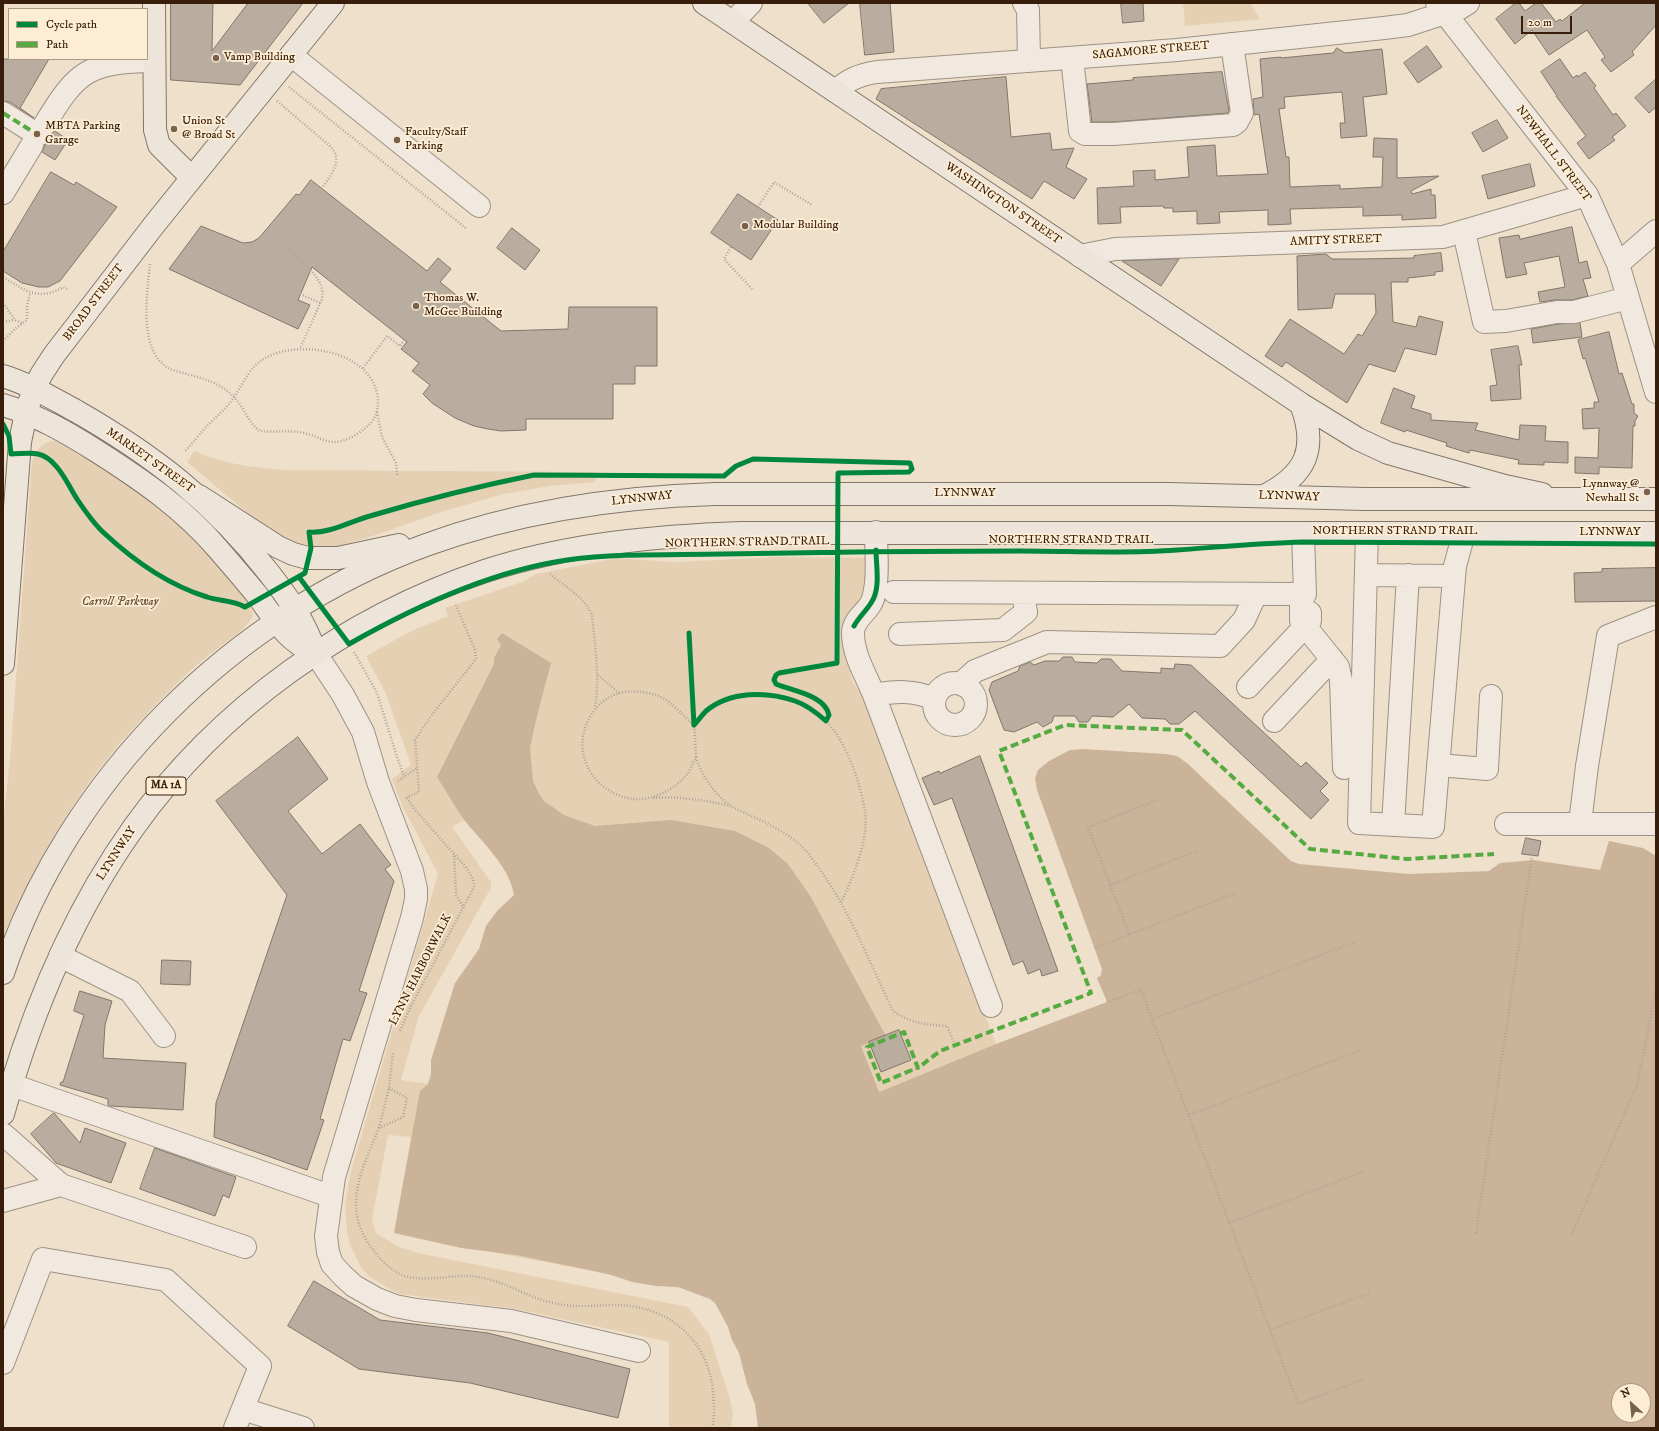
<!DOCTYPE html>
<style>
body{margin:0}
#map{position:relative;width:1659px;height:1431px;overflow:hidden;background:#efe0cc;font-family:"IM FELL DW Pica",serif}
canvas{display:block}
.frame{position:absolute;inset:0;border:4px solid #381e0a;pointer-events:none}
.legend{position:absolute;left:8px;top:8px;width:140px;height:52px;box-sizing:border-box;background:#feedd5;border:1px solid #af9a84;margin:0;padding:5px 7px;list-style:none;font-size:12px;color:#381e0a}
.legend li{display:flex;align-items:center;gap:8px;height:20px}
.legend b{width:20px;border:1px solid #af9a84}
.north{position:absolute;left:1611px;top:1383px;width:40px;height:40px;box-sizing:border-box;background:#feedd5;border:1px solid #af9a84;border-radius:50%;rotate:333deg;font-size:11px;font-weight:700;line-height:16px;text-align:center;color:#381e0a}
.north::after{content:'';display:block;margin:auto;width:14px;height:18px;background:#78624e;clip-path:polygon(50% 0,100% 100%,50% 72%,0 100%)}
.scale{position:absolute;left:1521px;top:16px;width:51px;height:18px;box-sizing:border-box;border:2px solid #381e0a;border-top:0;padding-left:5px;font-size:12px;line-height:14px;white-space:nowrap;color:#381e0a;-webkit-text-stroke:3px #feedd5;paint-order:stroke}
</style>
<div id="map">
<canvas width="1659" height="1431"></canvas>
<div class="frame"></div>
<ul class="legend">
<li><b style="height:5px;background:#00873e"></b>Cycle path</li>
<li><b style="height:5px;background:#55aa41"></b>Path</li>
</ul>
<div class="north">N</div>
<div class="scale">20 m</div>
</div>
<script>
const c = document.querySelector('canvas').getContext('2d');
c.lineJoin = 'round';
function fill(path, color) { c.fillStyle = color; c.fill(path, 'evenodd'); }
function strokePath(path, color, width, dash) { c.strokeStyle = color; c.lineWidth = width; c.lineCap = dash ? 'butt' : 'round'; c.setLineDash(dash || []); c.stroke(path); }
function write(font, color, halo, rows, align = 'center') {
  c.font = font + ' "IM FELL DW Pica",serif'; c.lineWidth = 3.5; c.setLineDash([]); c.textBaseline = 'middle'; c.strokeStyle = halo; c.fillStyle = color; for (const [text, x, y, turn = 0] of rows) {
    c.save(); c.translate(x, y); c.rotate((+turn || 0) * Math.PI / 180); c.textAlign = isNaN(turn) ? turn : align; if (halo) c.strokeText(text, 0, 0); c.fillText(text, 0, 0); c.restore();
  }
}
fill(new Path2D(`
 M1183,3h67l10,16 -75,7z
 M52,441l9,1c42,23 88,53 122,86 18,17 34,36 49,55 7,9 19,20 21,32 -7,16 -25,25 -37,35 -9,6 -18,14 -26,21 -16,15 -32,31 -47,47 -61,63 -106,139 -140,219v-113l7,-65 22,-297c3,-11 9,-18 20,-21z
 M194,451c30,13 61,17 93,19l309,2 -1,10 -45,4 -47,8 -62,18 -74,26 -39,11 -32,-3 -38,-24 -71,-60z
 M777,557l113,1 -4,43 -6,10 -35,34 7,35 10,17 15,31 119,316 -117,48 -19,-46 26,-10 -75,-139 -23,-33 -274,27c-5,-23 -34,-53 -50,-71l-12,7 39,55v6l-72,128 -18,64 27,4 3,-10v-14l62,26 222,217c-21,-20 -57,-15 -83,-21 -9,-2 -18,-7 -26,-8 -71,-15 -142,-26 -212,-41l17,-96 -23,-2 -16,84 4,14 21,13 21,7 270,54 21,27 21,65 3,15 -2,14h-62v-86l-153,-33 -117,-15 -28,-16 -9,-9 -12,-24 -3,-14 -2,-26 6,-34 87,-297 -36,-69 -10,-26 19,-14 -25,-71 -20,-38 45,-25 37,-15 -3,-8 77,-26 14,-8 81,-16 57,4z`), '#e5d0b3');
fill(new Path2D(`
 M502,633l49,30 -15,57 -6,28 3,33 6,13 5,7 20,14 31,11 76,-6 64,11 34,17 19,16 23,33 75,139 -25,10 18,46 117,-48 111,-42 -10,-24 4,-3 1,-6 -65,-179 -2,-12 3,-8 11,-9 21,-11 13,-1 83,5 11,2 11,8 103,97 8,3 110,10 80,-3 11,-8 33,-3 67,10 9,-29 34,7 13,8v572h-898l-3,-24 -8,-20 -8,-31 -7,-13 -4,-13 -13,-24 -5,-4 -32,-12 -22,-1 -23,-4 -25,-8 -92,-19 -55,-7 -67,-15 26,-142 8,-7 3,-10v-14l24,-77 24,-34 7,-23 11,-15 17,-16c-4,-28 -32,-53 -49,-74 -10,-14 -19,-30 -28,-44l57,-113v-6l7,-13 -4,-6zM1619,1391h24v24h-24z`), '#cab398');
const building = new Path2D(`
 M171,3h42l-1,48 36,-48h55l-63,82 -69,-5z
 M808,3h41l-25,20z
 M860,3h30l4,49 -29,3z
 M1121,3h22l1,18 -21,2z
 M1516,3h3l6,8 11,-8h5l15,19 4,-3 2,2 23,-18h71v22l-24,27 2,3 -23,17 -10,-12 4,-3 -18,-27 -38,25 -17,-25 -17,14 -19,-25z
 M1427,46l15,21 -24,16 -14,-20z
 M1337,48l8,5 37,-4 5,45 -24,3 4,39 -26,2 -1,-15h5l-3,-31 -58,5 1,11 -6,1 7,48h3l1,30 50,-2v4l42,-2 1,-30h-10l1,-19 23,1v39l42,-2 -28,15 1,3 19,-5v6h4l1,23 -34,2v-5l-39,1v-9l-73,2 1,15 -23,1v-15l-49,2 1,11 -23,1v-13l-24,1v-4h-9l-1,-2 -43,1 1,16 -23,1 -1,-36 37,-2 -1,-15 22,-1v10l34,-3 -2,-30 28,-2 2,31 51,-2 -9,-60 -5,1 -1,-16 10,-2 -3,-38 21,-2v1l52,-5z
 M3,59h46l-29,49 14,10 -24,-16 -7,-1z
 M1560,59l13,19 4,-3 1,2 7,-5 11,14 -2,2 19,27 3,-2 10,13 -14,11 3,3 -26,19 -12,-16 9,-7 -30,-40h1l-16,-24z
 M1222,72l7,39 -1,2 -115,9h-21l-5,-38 46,-4v-2z
 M1006,77l5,60 39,-4 2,17 22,-2 -8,19 21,12 -13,20 -30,-18 -12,18 -156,-100 5,-10z
 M1656,79v28l-7,6 -14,-15z
 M1497,120l11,18 -25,14 -11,-19z
 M55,131l13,9 -13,20 -13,-8 8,-17z
 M1530,164l5,22 -47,13 -6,-23z
 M51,172l23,13 2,-3 41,25 -57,74 -12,6h-9l-17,-4 -19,-12v-19z
 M311,180l116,91 11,-13 13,11 -11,13 61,49 67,-2 1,-22h88v59h-22v18h-22v35h-87v11l-25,1 -13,-2 -14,-3 -19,-8 -23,-15 -9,-9 7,-9 -18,-14 7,-8 -18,-14 6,-7 -95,-75 -14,33 12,5 -12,24 -129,-60 32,-43 42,17 9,-1 7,-4 37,-44 3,1z
 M738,194l40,26 -27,40 -40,-27z
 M1572,227l7,36 8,-2 4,17 -8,1 5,17 -16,4h-17l-15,2 -2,-10 27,-5 -6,-31 -35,7 3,11 -21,4 -7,-40 20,-3 1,4z
 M512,228l28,22 -15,20 -28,-22z
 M1441,253l2,18 -8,1v3l-27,3v4h-17l2,40 23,5 3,-11 24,6 -7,33 -31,-7 -10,24 -26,-8 -22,39 -61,-41 -4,5 -17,-11 25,-37 54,35 14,-20 4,2 14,-23 -1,-19h-40l-3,14 -34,2 -1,-54 29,-2 6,5h29l53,-1v-2z
 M1179,259l-18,27 -39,-25z
 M1580,323l2,14 -49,6 -2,-14 27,-5z
 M1609,332l10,42 3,-1 10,31h2v9l4,3 -3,5v5h-2l-1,42 -33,-1v7l-24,-1v-16l23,1 1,-30 -16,1 -1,-20 12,-1v-6h5l-14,-44 -2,1 -5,-19z
 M1518,346l4,19h-3l2,34 -30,2 -1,-15 7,-1 -6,-35z
 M1394,388l21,8 -4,12 20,6v6l47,3 -3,7 44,10 1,-15 26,1 -1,15 23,1v21l-24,-1v3l-26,-1 1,-4 -49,-10 -1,3 -23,-7 1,-3 -41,-13 -1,2 -24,-9z
 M1656,568v33l-81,1 -1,-29 28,-1v-3z
 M1063,657h9l3,5 22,1 4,-4h10l11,12 39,2v-5l13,1 1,-5 16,1 110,102 5,-5 22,21 -8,8 9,9 -18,19 -116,-108 -16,13h-9l-5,-5 -23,-1 -13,-14 -16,13 -21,-1 -4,6h-9l-4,-6h-21l-2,6 -9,5 -6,-5 -23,10 -10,-2 -15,-40 3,-8 26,-11 2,-5 10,-4 4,3 11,-4h14z
 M298,737l30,42 -40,32 34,43 38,-30 31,41 -6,4 9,12 -35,110 8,2 -17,48 -7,-2 -23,80 4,1 -17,50 -93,-33 2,-34 71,-208 -71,-94z
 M980,756l78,215 -16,5 -2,-7 -12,5 -5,-13 -10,4 -61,-167 -18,7 -12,-27 17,-7 1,2z
 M1526,838l15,3 -3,15 -16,-2z
 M162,960l29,1 -1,24 -29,-1z
 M80,991l32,10 -7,24 -2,33 83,5 -3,47 -73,-4 -2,-1v-6l-48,-14 1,-3h2l21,-67 -10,-4z
 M899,1030l12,30 -30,12 -12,-30z
 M54,1113l26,30 5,-15 41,15 -15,40 -55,-20 -25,-29z
 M155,1148l81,29 -7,21 -6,-3 -8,21 -75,-27z
 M314,1281l66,39 108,13 142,36 -12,49 -148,-35 -111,-14 -71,-43z`);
fill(building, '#b9ad9f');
strokePath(building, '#82766a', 1);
const minor = new Path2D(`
 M1024,3l4,7 1,51
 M1437,3l150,192 31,69 38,128
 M733,22l18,-19
 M291,55l188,151
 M1072,58l8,73 5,3h28l120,-9 4,-3 5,-9 -10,-69
 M835,91c15,-12 23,-16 42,-19l300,-22 207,-22 24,-3 52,-17 8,-5
 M3,113l35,22
 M45,124c33,-55 45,-62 109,-63
 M3,193l29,-48
 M1464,232l20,90 22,-1 51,-9h17l54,-14
 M1080,256l35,-7 328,-12 144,-42
 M1618,264l38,-33
 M876,532c0,22 3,46 -3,67 -4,13 -20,19 -20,34 0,22 13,42 21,62l117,311
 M1367,533l-8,290 74,4 22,-261 9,-33
 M1366,575l88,1
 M894,592l411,2 -2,-61
 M1305,594l-4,8v19l37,46 3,13 3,88
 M900,634l103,-4 23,-18 -3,-19
 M316,654l27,41 20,37 15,50 34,89 4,18v10l-4,19 -78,259 -8,59 2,16 4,12 11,12 11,10 23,13 18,7 21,4 95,11 128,30
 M934 704a21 21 0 1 1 42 0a21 21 0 1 1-42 0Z
 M963,685l2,-5 10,-9 72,-29 173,4 24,-26 12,-26
 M1248,687l62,-66v-8
 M874,695c21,-4 40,-5 60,4
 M1274,721l58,-62
 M1438,765l49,4 4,-73
 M1580,823l7,-57 21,-130 48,-19
 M1506,824h150
 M1393,825l15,-250
 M60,956l70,35 34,45
 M12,1085l318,111
 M3,1134l58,51 184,62
 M3,1201l58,-16
 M3,1363l40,-104 123,21 94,86 -25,62
 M243,1409l60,19`);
const major = new Path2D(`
 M154,3l1,127 4,15 33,33
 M704,3l597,401 57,35 30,14 117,33 37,8
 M3,376c26,8 49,22 73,35 77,44 139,92 193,162 21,27 36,49 47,81
 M3,405c34,10 65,28 95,47 44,28 86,57 120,97 13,15 26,30 39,46 19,26 29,45 59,59
 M1264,496c42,-21 54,-47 37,-92
 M3,664l17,-222 6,-29 6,-19 9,-19 13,-20 100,-130 179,-222`);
const highway = new Path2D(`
 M199,496l79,51 15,7 15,4h30l61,-13
 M3,973c66,-195 230,-358 423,-428 93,-34 191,-48 289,-51h454l196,5h291
 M3,1114c28,-100 71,-203 131,-287 85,-119 213,-210 351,-256 83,-27 170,-35 257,-38h914`);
strokePath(minor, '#9c9183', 24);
strokePath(major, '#82766a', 24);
strokePath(highway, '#82766a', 24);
strokePath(new Path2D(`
 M289,87l178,142
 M277,101l53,45c14,14 1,29 -8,42
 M758,207l16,-25 38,23
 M731,247l-7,12 29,31
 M288,250c14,13 38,28 34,49l-22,50
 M150,264c-3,31 -13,90 22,106 21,6 46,10 62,27 10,10 14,26 26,34 16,2 32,-2 48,3 10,3 19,9 29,8 9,-1 20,-7 27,-13 10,-7 14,-16 14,-28 -2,-49 -77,-63 -113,-43 -17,9 -24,32 -37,47 -7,8 -15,15 -23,23 -7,8 -13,16 -20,23
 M3,277c22,13 35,25 60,10l4,2
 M300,294l20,9
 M3,303l12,17 7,3
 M3,322l12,-2
 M3,341l13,-13 11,-8v-14l3,-13
 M363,368l24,-32 13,10 4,-6
 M377,412l5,25 14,26 1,12
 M726,474l10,-8 17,-7 154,3 3,1 1,8 -5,1 -68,1
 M550,574c15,13 34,22 42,41 3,31 8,62 3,93
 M689,633l7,124c-3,5 -5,11 -8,16 -10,14 -30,25 -47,26 -26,2 -54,-19 -58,-47 -4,-24 12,-53 37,-59 10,-3 26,-1 36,2 15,5 26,20 38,30
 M354,652l23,41 20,64 7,19
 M598,675l21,18
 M826,721l3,-6c-4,-20 -37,-24 -53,-31l-2,-4 2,-5 3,-2 58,-10
 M694,725c9,-10 18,-19 31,-24 32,-13 76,-6 101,20 20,20 35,63 39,91 4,27 -12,66 -24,90
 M696,757c5,18 19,38 35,49 4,3 11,5 16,8 20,9 44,20 59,37 39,47 61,106 87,160 17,12 34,14 54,15l8,19
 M398,781l19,-13
 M406,798l13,-6 -4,-52 16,-24 45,-57 -1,-9 -20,-47
 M407,798l9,13 38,43 2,41 8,13
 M653,798c26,-2 51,2 78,8
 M1110,885l89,-35
 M1129,934l-41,-107 72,-28
 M1095,948l141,-55
 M1107,1002l34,-12 157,414 66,-25
 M1153,1019l205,-78
 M400,1031l10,-23 64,-121c1,-12 -13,-25 -20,-33
 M912,1070l6,-2
 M389,1088l18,10 -4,19 -24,11c-18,43 -39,83 -4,124 7,10 18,20 30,24 24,7 49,-3 73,1 28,4 51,22 80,27 25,5 48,-1 72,2 47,6 79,40 83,86 1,12 2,25 -1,36
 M1189,1115l170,-64
 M379,1128l10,-40 4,-35
 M1229,1223l136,-52
 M1476,1233l56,-378
 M1572,1234l65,-149 19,-95
 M1270,1330l99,-37`), '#ada49b', 2.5, [1, 2]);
strokePath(minor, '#f1e9df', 22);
strokePath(major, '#eee5da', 22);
strokePath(highway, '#eee5da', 22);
strokePath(new Path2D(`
 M837,663l1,-190`), '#ada49b', 2.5, [1, 2]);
strokePath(new Path2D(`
 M3,113l35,22
 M912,1070l-31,13 -14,-36 37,-15 14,36 22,-17 151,-58 -92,-242 66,-26 117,5 128,119 97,10 87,-5`), '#55aa41', 4, [8, 4]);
strokePath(new Path2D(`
 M3,424l6,12 2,18c8,0 19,-2 27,0 19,4 30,31 39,45 8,12 16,24 27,34 29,27 64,52 103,64 12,4 26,3 38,10l60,-34 6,-25 -2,-16c20,2 42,-11 61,-16 54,-16 109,-30 164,-41l190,1 12,-10 17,-7 157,4 2,6 -3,3 -71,1 -1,190 -58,10 -3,2 -2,5 2,4c16,7 49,11 53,31l-3,6c-9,-8 -19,-16 -31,-20 -28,-10 -65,-10 -89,10 -4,4 -8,10 -12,14
 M299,577l50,67c65,-37 143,-73 218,-84 51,-7 104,-5 156,-6 99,-2 198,-3 298,-3 51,0 104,3 156,-1 42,-3 84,-7 126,-8l353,2
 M854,626c5,-9 12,-15 17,-23 10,-14 5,-37 5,-53
 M689,633l5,92`), '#00873e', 5);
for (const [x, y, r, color] of [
 [216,58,4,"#78624e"],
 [174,129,4,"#78624e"],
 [37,134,4,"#78624e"],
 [397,140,4,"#78624e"],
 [745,226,4,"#78624e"],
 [416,306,4,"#78624e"],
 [1647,492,4,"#78624e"]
]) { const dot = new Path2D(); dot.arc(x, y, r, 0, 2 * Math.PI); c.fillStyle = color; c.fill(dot); strokePath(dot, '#feedd5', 1.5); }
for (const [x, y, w] of [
 [166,786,40]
]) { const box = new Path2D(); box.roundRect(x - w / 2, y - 9, w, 18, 3); c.fillStyle = '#feedd5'; c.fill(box); strokePath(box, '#381e0a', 1); }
write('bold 11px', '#381e0a', null, [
 ["MA 1A",166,786]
]);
write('12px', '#381e0a', '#feedd5', [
 ["SAGAMORE STREET",1151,51,-5],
 ["NEWHALL STREET",1553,154,53],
 ["WASHINGTON STREET",1003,204,34],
 ["AMITY STREET",1336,241,-2],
 ["BROAD STREET",94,303,-53],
 ["MARKET STREET",150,461,35],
 ["LYNNWAY",965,494],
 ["LYNNWAY",1289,497,2],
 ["LYNNWAY",642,499,-6],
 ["NORTHERN STRAND TRAIL",1395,532],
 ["LYNNWAY",1610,533],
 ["NORTHERN STRAND TRAIL",1071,541],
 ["NORTHERN STRAND TRAIL",747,543,-1],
 ["LYNNWAY",117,854,-57],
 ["LYNN HARBORWALK",421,970,-63]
]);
write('12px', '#381e0a', '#feedd5', [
 ["Vamp Building",224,58],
 ["Union St",182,122],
 ["@ Broad St",182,136],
 ["MBTA Parking",45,127],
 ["Garage",45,141],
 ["Faculty/Staff",405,133],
 ["Parking",405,147],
 ["Modular Building",753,226],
 ["Thomas W.",424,299],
 ["McGee Building",424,313],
 ["Lynnway @",1639,485,"right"],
 ["Newhall St",1639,499,"right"]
], 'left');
write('italic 12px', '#694f37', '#feedd5', [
 ["Carroll Parkway",120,603]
]);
</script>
